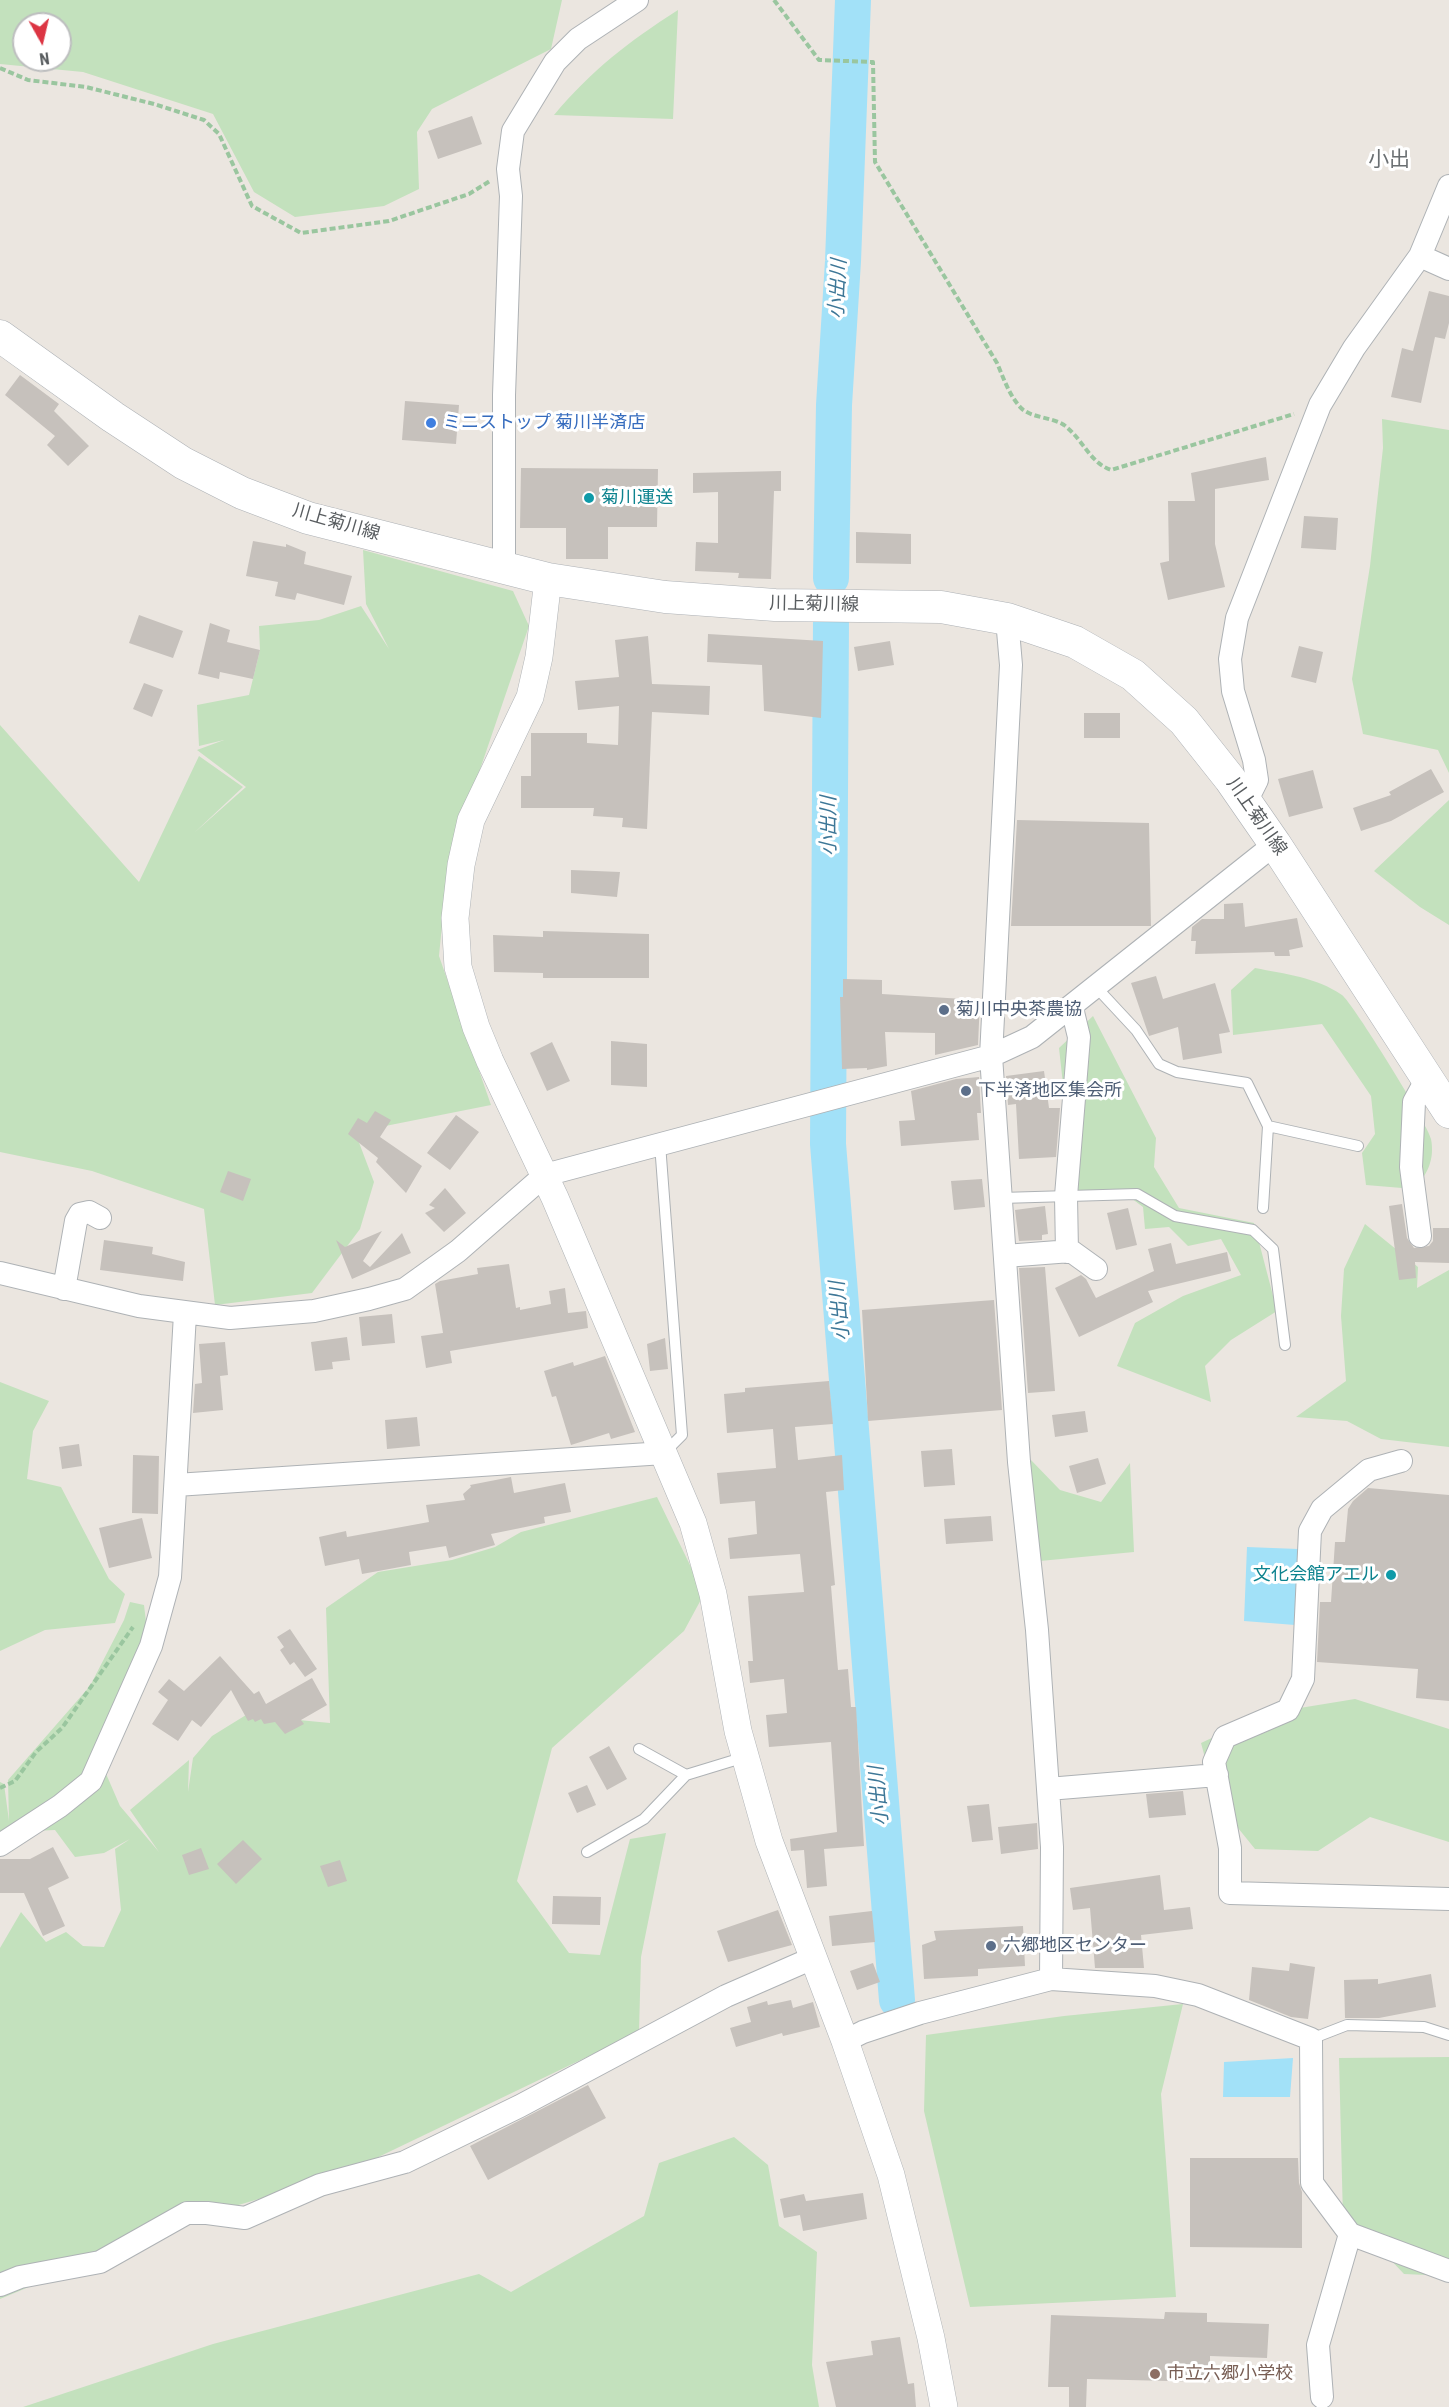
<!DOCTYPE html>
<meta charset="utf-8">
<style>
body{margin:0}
#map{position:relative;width:1449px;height:2407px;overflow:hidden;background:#ebe6e0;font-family:"Roboto Condensed",sans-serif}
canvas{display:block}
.north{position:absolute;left:12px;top:12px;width:60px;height:60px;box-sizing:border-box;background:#fff;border:2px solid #bdbebf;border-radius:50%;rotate:172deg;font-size:16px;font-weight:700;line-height:24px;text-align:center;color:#595d60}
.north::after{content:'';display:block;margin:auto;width:21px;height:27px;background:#dc3543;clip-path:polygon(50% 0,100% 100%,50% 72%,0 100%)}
</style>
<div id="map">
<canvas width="1449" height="2407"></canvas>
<div class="north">N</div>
</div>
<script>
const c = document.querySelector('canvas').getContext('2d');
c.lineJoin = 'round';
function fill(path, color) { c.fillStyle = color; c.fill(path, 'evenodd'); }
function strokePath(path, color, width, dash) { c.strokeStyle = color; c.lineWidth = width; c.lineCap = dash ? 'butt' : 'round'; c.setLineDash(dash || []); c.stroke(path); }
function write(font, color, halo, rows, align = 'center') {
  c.font = font + ' "Roboto Condensed","Noto Sans JP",sans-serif'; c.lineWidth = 6; c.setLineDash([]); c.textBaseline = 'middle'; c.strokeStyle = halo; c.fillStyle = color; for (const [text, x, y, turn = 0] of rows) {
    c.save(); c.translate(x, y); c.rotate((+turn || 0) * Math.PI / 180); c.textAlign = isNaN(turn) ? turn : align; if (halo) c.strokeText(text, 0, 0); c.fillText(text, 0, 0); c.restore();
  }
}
fill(new Path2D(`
 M0,0h562l-11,49 -119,60 -15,23 2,57 -35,17 -89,11 -41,-25 -41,-78 -130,-42 -83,-8zM24,24h36v36h-36z
 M678,10l-5,109 -119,-4c39,-46 74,-73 124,-105z
 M1382,419l67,11v343l-11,-23 -75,-16 -11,-55 18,-113 13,-118z
 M363,550l150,41 16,35 -81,237 -9,93 52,149 -136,27 19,50 -14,47 -48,64 -97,12 -11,-96 -112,-38 -92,-19v-427l139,157 60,-126 44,31 -49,46 52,-46 -49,-37 27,-10 -25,6 -2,-41 52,-10 11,-45 -1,-24 60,-6 42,-14 28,43 -23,-45z
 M1449,800v125l-29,-18 -46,-36z
 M1255,968c30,6 61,9 87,27 10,7 87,131 89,144 4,21 -4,36 -17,50l-48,-4 -4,-32 13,-19 -4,-38 -49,-72 -89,11 -2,-45z
 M1093,1016l63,122 -2,29 25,41 75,15 23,88 -46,29 -26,26 6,36 -94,-36 18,-43 48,-27 58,-21 -20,-36 -33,7 -19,-19 -24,2 -2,-22 -24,-18 -44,4 -16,-145z
 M1365,1224l53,43 -1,21 32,-18v177l-68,-8 -34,-18 -51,-4 50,-36 -5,-65 3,-47z
 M0,1382l49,19 -16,30 -6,48 34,8 48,92 16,15 -10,29 -70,7 -45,21z
 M1029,1458l31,32 41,12 29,-39 4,89 -94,9z
 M657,1497l47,97 -20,37 -132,117 -35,133 52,72 31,2 30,-116 36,-6 -25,124 -2,75 -319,153c-109,19 -217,72 -320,114v-351l21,-36 25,30 20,-10 17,14 21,1 17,-37 -6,-61 15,-10 -26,14 -29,4 -20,-27 -45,2 -10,4v-54l4,2 5,37 -1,-41 82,-94 34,-66 6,-18 14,3 3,25 -50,123 23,53 39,46 -29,-42 59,-50 -1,32 5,-34 19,-22 34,-21 84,8 -4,-115 52,-36 74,-12 43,-13 26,-15z
 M1355,1699l94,30v113l-79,-25 -52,34 -63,-2 -38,-47 -16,-59 62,-29z
 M1183,2004l-22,90 15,203 -206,10 -46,-196 2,-76 138,-19z
 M1449,2057v219l-45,-2 -35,-37 -26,-18 -4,-161z
 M734,2137l34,28 11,61 38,26 -5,113 7,42h-796l190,-63 266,-70 32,18 133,-76 15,-53z`), '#c3e1bd');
fill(new Path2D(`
 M1247,1547l51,2 -3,76 -51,-4z
 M1293,2058l-3,39h-67l1,-35z`), '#a2e1f8');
strokePath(new Path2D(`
 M831,578l3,-173 9,-144 10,-261
 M831,620l-3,524 69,856`), '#a2e1f8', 36);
fill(new Path2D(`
 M472,116l10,28 -44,15 -10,-28z
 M1429,291l20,5v27l-4,16 -10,-2 -14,66 -30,-6 11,-49 11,3z
 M20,375l39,29 -5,7 35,35 -21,20 -21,-21 8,-9 -50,-41z
 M405,401l54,4 -3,39 -54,-4z
 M1266,457l3,23 -54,9v55l10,43 -57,13 -8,-37 9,-2 -1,-60h27l-4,-28z
 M521,468l137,1 -1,58h-49v32h-42v-31h-46z
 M781,471v20h-7l-3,88 -33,-1 1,-5 -44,-2 1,-29 22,1v-51l-25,1v-20z
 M1304,516l34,2 -2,32 -35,-2z
 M856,532l55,2v30l-55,-1z
 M253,541l33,6v-3l20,8 -2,12 48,12 -8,29 -47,-12 -2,7 -20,-4 3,-14 -32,-6z
 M139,615l44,16 -10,27 -44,-15z
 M210,623l20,7 -3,12 33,8 -7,29 -33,-7 -1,7 -21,-5z
 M708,634l115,7 -2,77 -57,-7 -2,-46 -55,-3z
 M648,636l4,48 58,2 -1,29 -57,-3 -5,117 -25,-2 1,-9 -30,-2 1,-8h-73v-32h10v-43h56v10l31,2 1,-39 -41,4 -3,-29 44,-4 -4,-37z
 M890,641l4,24 -36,6 -4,-24z
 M1299,646l24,6 -7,31 -25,-6z
 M144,683l19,7 -11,27 -19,-8z
 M1084,713h36v25h-36z
 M1431,769l13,23 -53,29 -30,10 -8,-23 38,-13 -2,-3z
 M1313,770l10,38 -34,9 -11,-38z
 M1017,820l132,3 2,103h-140z
 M571,870l49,2 -3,25 -46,-4z
 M1243,903l2,24 52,-9 6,29 -14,3 1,6h-15l-1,-4 -79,2 1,-13h-5l1,-14 10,-8h22v-15z
 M543,931l106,3v44h-106v-5l-49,-1 -1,-37 50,2z
 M1156,976l7,23 52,-16 15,49 -11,2 3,19 -39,7 -5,-33 -29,9 -18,-53z
 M843,979l39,1v14l98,6 -2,45 -43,10v-22l-50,-1 2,34 -20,4v-2l-25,1 -2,-72h3z
 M611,1041l36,3v43l-36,-2z
 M552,1042l18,39 -23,10 -17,-38z
 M1044,1071l5,37h11l-4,49 -37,2 -3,-55 -8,1 -2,-29z
 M979,1077l2,36h-4l2,27 -78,6 -2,-25 16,-1 -4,-29 45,-12z
 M375,1111l16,9 -11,17 42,29 -16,27 -30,-31 2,-4 -30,-24 10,-16 9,5z
 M456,1115l23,17 -29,38 -23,-17z
 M228,1171l23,8 -8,22 -23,-9z
 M982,1179l3,28 -31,3 -3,-29z
 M445,1188l21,25 -22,19 -19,-19 10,-5 -6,-3z
 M1402,1204l5,34 7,10 15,-2 4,-5v-13h16v35l-34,-1 1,16 -17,2 -10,-74z
 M1045,1206l3,28 -6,1v5l-23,1 -4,-31z
 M1128,1208l9,37 -21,5 -9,-37z
 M382,1231l-19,30 7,6 32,-34 9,20 -59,26 -16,-39 9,7z
 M104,1240l49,7 -1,7 33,8 -2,19 -83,-11z
 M1171,1243l5,21 51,-12 4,19 -83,20 5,11 -74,35 -24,-49 26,-13 5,4 10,19 58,-27 -6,-22z
 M509,1264l7,44 4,-1v3l31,-6 -2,-13 16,-3 3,25 18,-2 2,17 -138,23 2,12 -26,5 -5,-32 22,-3 -8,-49 5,-3 38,-7 -1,-6z
 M1045,1267l10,124 -27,2 -9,-125z
 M994,1300l8,110 -134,11 -6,-111z
 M392,1314l3,29 -33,3 -3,-29z
 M347,1337l3,23 -18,2 1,7 -18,2 -4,-29z
 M665,1338l3,31 -18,2 -3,-27z
 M225,1342l3,33 -8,1 3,34 -30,3 2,-29 7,-1 -3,-39z
 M605,1356l30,76 -24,7 -2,-6 -38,12 -15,-49 -4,1 -8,-26 29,-9 1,4z
 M829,1381l4,43 -38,3 3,33 44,-5 2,35 -18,2 9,93 -4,1 7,84 10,-1 3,38h5l8,139 -40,3 3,37 -20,2 -3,-38 -13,1 -1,-12 47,-7 -6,-90 -62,5 -3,-32 21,-2 -3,-34 -34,4 -2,-22h5l-5,-65 56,-4 -4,-38 -70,5 -2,-21 29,-4 -2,-33 -35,3 -3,-31 59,-5 -3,-39 -46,4 -3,-39 21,-2v-4z
 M1085,1411l3,21 -33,5 -3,-22z
 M417,1417l3,29 -33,3 -2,-29z
 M79,1444l3,22 -20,3 -3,-22z
 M952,1449l3,36 -31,2 -3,-36z
 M133,1455l26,1 -1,58 -26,-1z
 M1098,1458l8,26 -29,9 -8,-27z
 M511,1477l3,16 51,-10 6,29 -27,5 1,6 -54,11 4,11 -46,13 -3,-12 -37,6 2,13 -49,9 -3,-15 -34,7 -6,-29 27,-6 1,6 82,-15 -3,-17 39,-5 -2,-6 8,-7 -1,-2z
 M1368,1488l81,7v206l-33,-3 2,-29 -101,-7 3,-60h11l4,-60h10l3,-33 5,-8z
 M991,1516l2,25 -47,3 -2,-25z
 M142,1518l10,40 -43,10 -10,-40z
 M290,1629l27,40 -12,8 -11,-15 -4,3 -10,-15 4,-3 -7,-10z
 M220,1656l34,38 5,-3 7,13 46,-26 15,27 -26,15 3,4 -19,10 -10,-12 -11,2 -3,-5 -6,3 -2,-3 -5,2 -17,-31 -30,37 -9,-7 -14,21 -26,-17 16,-24 -10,-8 11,-13 15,12z
 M609,1746l18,33 -20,11 -18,-33z
 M587,1785l9,20 -19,8 -9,-20z
 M1183,1791l3,24 -37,3 -3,-24z
 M989,1804l4,36 -21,2 -5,-36z
 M1037,1823l1,26 -37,5 -3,-27z
 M243,1840l19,19 -26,25 -19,-20z
 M53,1847l16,31 -21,10 17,38 -22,10 -19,-43h-24v-34h30z
 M201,1848l8,21 -20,6 -7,-20z
 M340,1860l7,21 -19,6 -8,-21z
 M1160,1875l4,35 26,-3 3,22 -52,6 3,33h-49l-5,-60 -17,2 -3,-22z
 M553,1896l48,1 -1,28 -48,-1z
 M778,1910l14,35 -64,17 -11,-31z
 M872,1911l3,31 -43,4 -3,-30z
 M1023,1926l2,40 -47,3v7l-54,3 -2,-34 14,-5 -2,-9z
 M873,1963l7,19 -23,8 -7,-19z
 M1290,1963l25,4 -7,52 -17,-2 -42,-17 3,-33 37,4z
 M1431,1974l5,33 -57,11h-34l-1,-38 34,-1v5z
 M791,2000l2,8 20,-6 7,25 -37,9 -1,-3 -46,14 -6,-19 21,-6 -4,-15 20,-6 1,4z
 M588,2085l18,33 -118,62 -18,-34z
 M1190,2158h108l1,25 3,9v56l-112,-1z
 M863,2193l4,26 -64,12 -3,-16 -16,3 -4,-19 24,-5 2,7z
 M1165,2312l42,1v9l62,2 -2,34 -57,-2v26l-123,-3 -1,28h-17v-20h-21l3,-72 113,4z
 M900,2337l8,47 6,-1 2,24h-80l-10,-45 47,-7 -2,-14z`), '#c6c1bc');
const service = new Path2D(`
 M1096,987l40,43 23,34 18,8 70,11 21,43
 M660,1144l22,291 -18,18
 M1001,1198l136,-4 38,22 78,14 20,19 12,96
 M1263,1208l5,-82 90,20
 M639,1749l47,26
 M587,1852l57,-33 42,-44 59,-18
 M1311,2039l36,-14 77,2 25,8`);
const minor = new Path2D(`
 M1420,256l29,13
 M504,567v-172l7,-199 -3,-27 5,-38 42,-69 23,-23 59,-39
 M1007,619l4,46 -20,391 28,406 18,168 15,217 -1,132
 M1245,804l12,-24 -3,-20 -21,-69 -3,-32 7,-41 83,-213 34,-57 66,-92 29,-70
 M1420,1236l-9,-69 3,-65 12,-22
 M1067,1252l-1,-56 13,-159 -7,-29
 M1005,1256l66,-5 25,18
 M0,1273l139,33 91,12 84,-7 55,-12 36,-10 53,-38 87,-76 446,-119 41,-19 243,-193
 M64,1289l12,-68 4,-7 9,-2 11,6
 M1401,1461l-32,9 -47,39 -12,22 -7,148 -15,31 -63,27 -11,25 16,86v45l219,6
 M176,1485l488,-32
 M1048,1789l169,-14
 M0,1845l60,-39 31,-25 60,-135 19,-69 15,-263
 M845,2041l18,-9 57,-19 131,-34 104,7 43,9 113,44 1,144 38,51 99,37
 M0,2285l20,-8 80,-15 87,-49h20l38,5 75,-33 85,-23 115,-56 206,-110 87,-38
 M1322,2397l-4,-52 32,-111`);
const tertiary = new Path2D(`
 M548,579l-9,78 -9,40 -59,123 -10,45 -6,53 3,49 18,60 14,34 65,137 138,325 20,71 25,137 31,110 76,200 46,134 40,163 13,69`);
const secondary = new Path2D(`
 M0,336l113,81 70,46 59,30 66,25 240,61 117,18 110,8 166,2 66,12 68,23 58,33 51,46 46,58 45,65 174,268`);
strokePath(service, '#aeb2b5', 12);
strokePath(minor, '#aeb2b5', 24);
strokePath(tertiary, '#aeb2b5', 28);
strokePath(secondary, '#adb1b5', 33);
strokePath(new Path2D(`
 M774,0l45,60 54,2 2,100 122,201c7,16 12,32 24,45 10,10 31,9 43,17 19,14 25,37 47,45l183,-56
 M0,68l28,12 58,7 68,17 50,16 15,14 33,72 49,27 88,-12 80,-27 21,-13
 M0,1788l15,-7 21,-29 26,-24 71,-101`), '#9ac69f', 4, [6, 3]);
strokePath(service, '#fff', 10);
strokePath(minor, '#fff', 22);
strokePath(tertiary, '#fff', 27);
strokePath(secondary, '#fff', 32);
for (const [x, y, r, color] of [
 [431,423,6,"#3f7fe0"],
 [589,498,6,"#0f9aa8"],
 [944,1010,6,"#5c6f8a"],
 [966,1091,6,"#5c6f8a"],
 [1391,1575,6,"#0f9aa8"],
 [991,1946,6,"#5c6f8a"],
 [1155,2374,6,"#8d6e63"]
]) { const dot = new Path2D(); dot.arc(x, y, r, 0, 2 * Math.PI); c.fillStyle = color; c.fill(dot); strokePath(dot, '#fff', 2); }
write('18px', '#366cbe', '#fff', [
 ["ミニストップ 菊川半済店",443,423]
], 'left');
write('18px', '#0d838f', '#fff', [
 ["菊川運送",601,498],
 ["文化会館アエル",1379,1575,"right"]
], 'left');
write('18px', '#595d60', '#fff', [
 ["川上菊川線",336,523,16],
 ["川上菊川線",814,605,1],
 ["川上菊川線",1256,817,55]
]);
write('18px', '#4e5e75', '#fff', [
 ["菊川中央茶農協",956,1010],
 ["下半済地区集会所",978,1091],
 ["六郷地区センター",1003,1946]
], 'left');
write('18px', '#785e54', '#fff', [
 ["市立六郷小学校",1167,2374]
], 'left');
write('italic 20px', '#3d7797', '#fff', [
 ["小出川",839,289,-87],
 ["小出川",830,826,-90],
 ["小出川",841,1311,-95],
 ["小出川",880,1796,-95]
]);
write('21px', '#6a6f72', '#fff', [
 ["小出",1389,161]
]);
</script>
